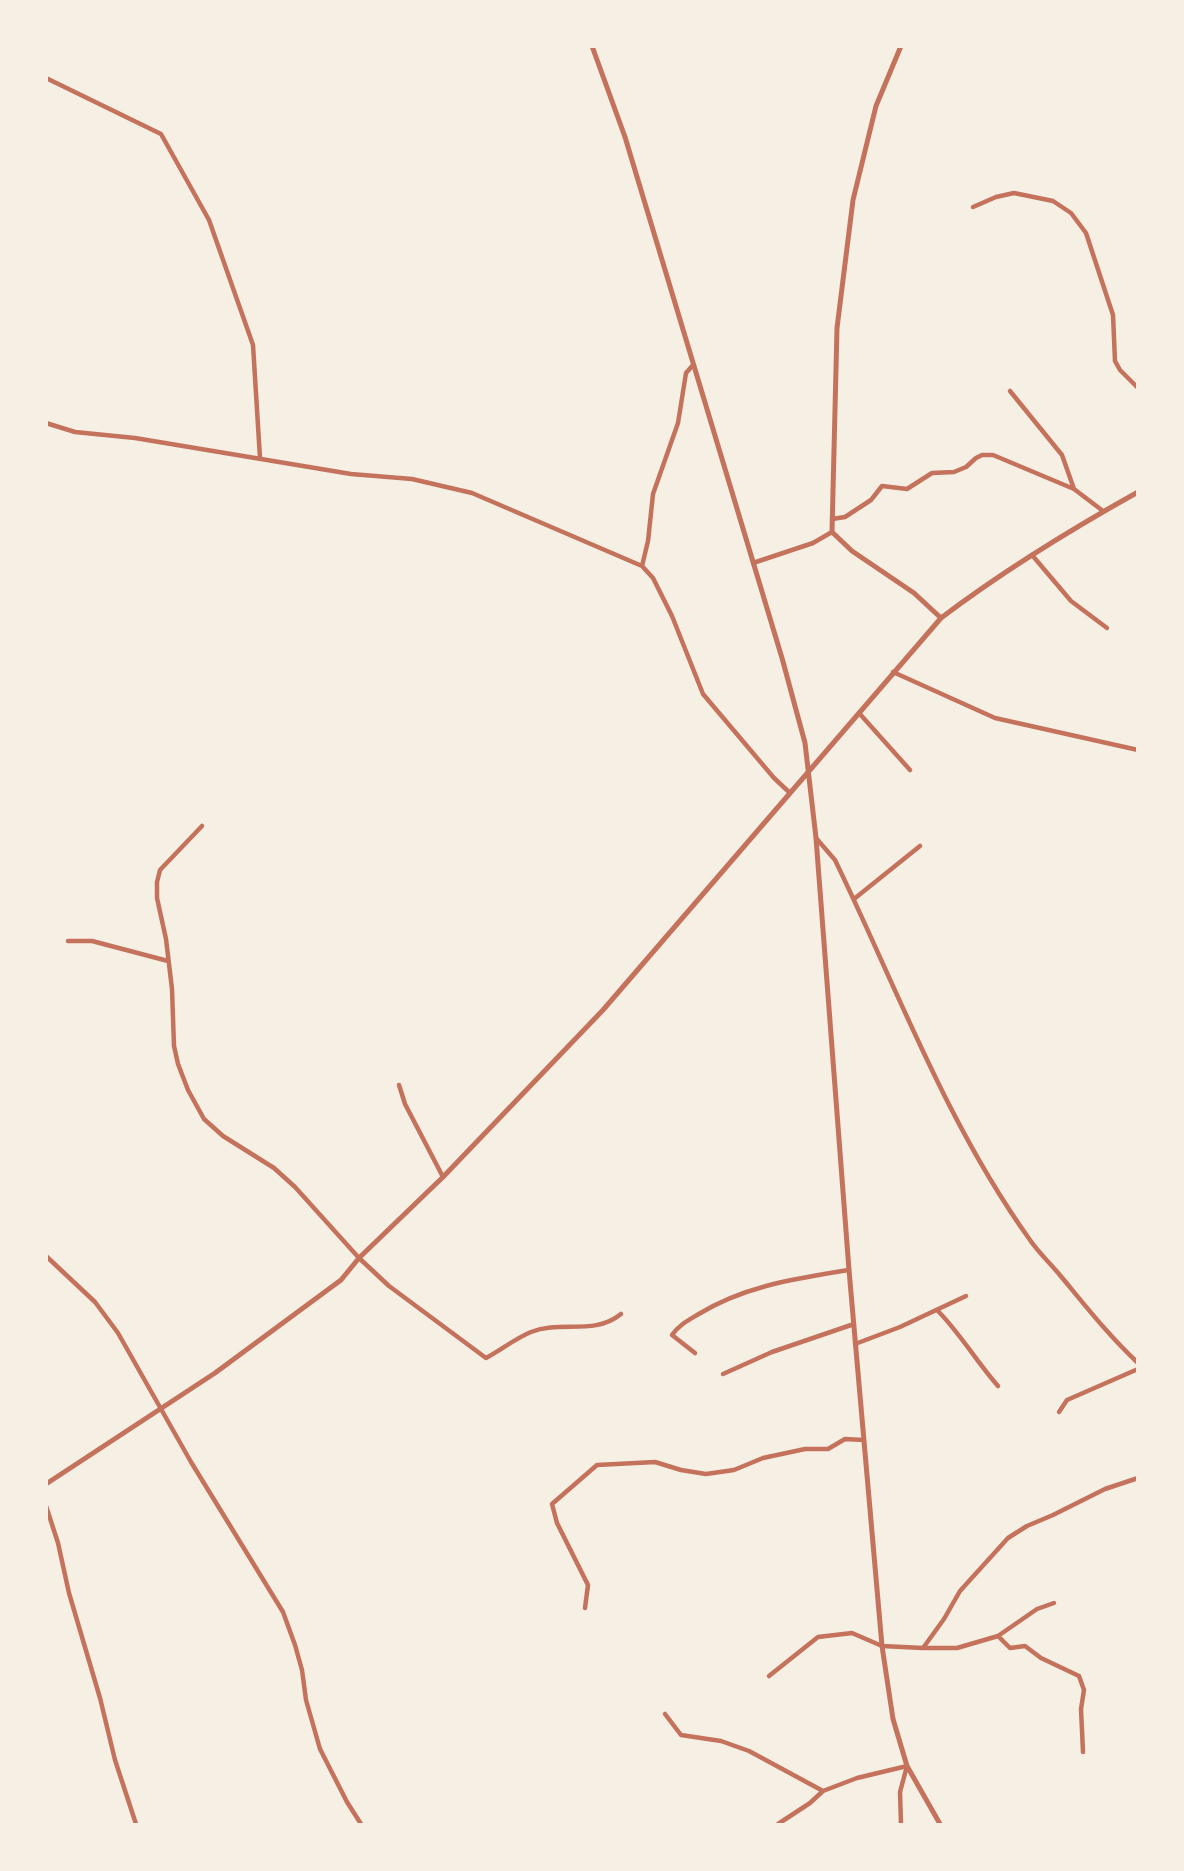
<!DOCTYPE html>
<style>
body{margin:0}
#map{position:relative;width:1184px;height:1871px;overflow:hidden;background:#f6efe4;font-family:"Fira Sans Condensed",sans-serif}
canvas{display:block}
.frame{position:absolute;inset:0;border:48px solid #f6efe4;pointer-events:none}
</style>
<div id="map">
<canvas width="1184" height="1871"></canvas>
<div class="frame"></div>
</div>
<script>
const c = document.querySelector('canvas').getContext('2d');
c.lineJoin = 'round';
function strokePath(path, color, width, dash) { c.strokeStyle = color; c.lineWidth = width; c.lineCap = dash ? 'butt' : 'round'; c.setLineDash(dash || []); c.stroke(path); }
strokePath(new Path2D(`
 M46,78l115,56 48,86 44,125 7,113
 M973,207l23,-10 18,-4 39,8 18,12 15,20 27,82 2,46 5,9 18,18
 M1010,391l52,64 12,34
 M46,423l29,9 60,6 216,36 61,5 60,14 170,73 11,12 19,38 31,78 71,84 16,15
 M832,519l13,-2 26,-17 11,-14 25,3 25,-16 22,-1 12,-5 10,-9 6,-3h11l81,34 29,22
 M1032,555l39,46 36,27
 M753,563l60,-20 19,-11
 M642,566l6,-25 5,-47 25,-71 8,-50 7,-8
 M893,672l102,46 143,32
 M859,713l51,57
 M202,826l-42,44 -3,12v16l9,41 6,50 2,57 4,18 10,26 16,29 19,17 51,32 21,19 64,71 30,28 97,72c15,-8 30,-20 45,-26 30,-12 63,4 90,-18
 M816,838l19,22c62,128 111,263 195,380 8,12 20,23 29,34 26,31 49,61 79,89
 M854,899l66,-53
 M68,941h24l76,20
 M399,1085l6,19 38,73
 M46,1256l49,46 23,31 73,129 92,150 12,33 7,25 4,30 14,49 27,53 14,22
 M937,1310c23,23 39,51 61,76
 M855,1344l45,-17 66,-31
 M695,1353l-23,-18c6,-9 15,-14 25,-20 47,-29 97,-36 152,-45
 M723,1374l49,-22 82,-28
 M1059,1412l8,-12 71,-31
 M46,1506l12,37 11,50 31,105 15,62 21,64
 M1054,1603l-17,6 -39,27 -41,12h-34l21,-29 16,-28 48,-53 19,-12 26,-11 52,-26 33,-11
 M585,1608l3,-23 -31,-62 -5,-19 45,-39 58,-3 26,8 25,4 28,-4 29,-12 42,-9h23l17,-10 18,1
 M998,1636l12,12 15,-2 16,12 38,18 5,14 -3,19 2,43
 M769,1676l49,-39 34,-4 30,13 41,2
 M665,1714l16,21 40,6 28,10 74,40
 M778,1824l32,-21 13,-12 34,-13 50,-12 -7,26 1,32`), '#c5725c', 4.5);
strokePath(new Path2D(`
 M592,46l33,91 157,521 23,85 11,95 33,432 33,376 11,73 14,47 33,58
 M901,46l-25,60 -23,94 -16,128 -5,204 20,19 62,42 27,25
 M46,1484l169,-111 126,-93 18,-22 84,-81 160,-167 338,-392c62,-47 129,-88 197,-126`), '#c5725c', 5);
</script>
